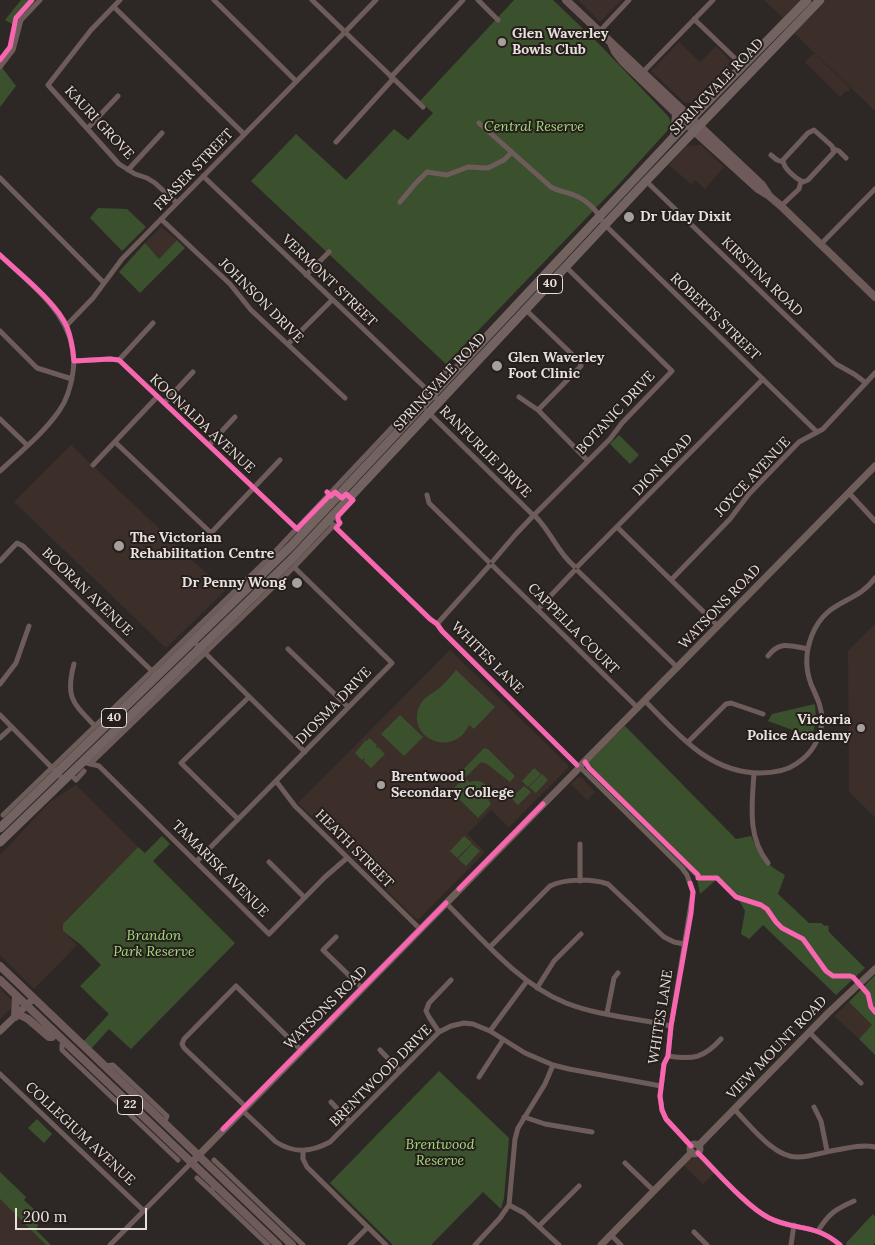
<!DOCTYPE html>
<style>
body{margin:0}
#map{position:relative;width:875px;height:1245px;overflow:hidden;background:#2d2826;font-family:Lora,serif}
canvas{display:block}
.scale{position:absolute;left:15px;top:1208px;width:132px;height:22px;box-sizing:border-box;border:2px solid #e6e1de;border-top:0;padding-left:6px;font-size:15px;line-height:18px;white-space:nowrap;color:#e6e1de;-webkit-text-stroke:4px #261e1a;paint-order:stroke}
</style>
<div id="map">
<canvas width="875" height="1245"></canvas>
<div class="scale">200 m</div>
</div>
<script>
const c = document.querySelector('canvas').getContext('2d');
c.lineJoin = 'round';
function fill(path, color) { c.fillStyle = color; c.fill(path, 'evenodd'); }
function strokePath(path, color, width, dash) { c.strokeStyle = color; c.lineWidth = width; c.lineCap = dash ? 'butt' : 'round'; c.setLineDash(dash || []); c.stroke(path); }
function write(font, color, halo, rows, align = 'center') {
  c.font = font + ' Lora,serif'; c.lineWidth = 4; c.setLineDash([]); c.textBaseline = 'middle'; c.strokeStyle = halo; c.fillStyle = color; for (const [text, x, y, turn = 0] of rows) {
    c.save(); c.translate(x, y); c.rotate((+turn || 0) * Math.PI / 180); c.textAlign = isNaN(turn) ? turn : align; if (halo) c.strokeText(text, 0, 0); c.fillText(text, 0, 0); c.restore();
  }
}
fill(new Path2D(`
 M578,0h44l-22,22z
 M764,0h36l-17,18z
 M826,0h49v111l-81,-78z
 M679,42l21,20 16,-16 19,19 -38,37 -12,1 -34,-32z
 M814,53l35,34 1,3 -2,2 -2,-1 -6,6 -35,-35z
 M701,145l23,22 -19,22 -10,-9 -4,4 -22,-19 17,-19z
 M161,227l16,13 -18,19 -14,-16z
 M71,445l154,146 -59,57 -152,-146z
 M875,624v193l-26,-25 -1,-141z
 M450,650l118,115v3l-59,59 -18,-17 -24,24 18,18 -66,67h-3l-118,-116z
 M581,777l14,15 -8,8 -16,-16 6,-6z
 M76,785l62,62 -75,77v7l14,14 -43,44 -34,-34v-100l51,-54z
 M0,988l12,12 1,6 -13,13z
 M849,1002l23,23 -13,14 -25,-23z
 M692,1156l6,1 17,16 -12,11 -20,-19z
 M0,1199l46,46h-46z`), '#3c2e29');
fill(new Path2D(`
 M21,0h11l-9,9 -9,16 -9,-5z
 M514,0h39l47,45 67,70c5,6 5,10 0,16l-48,53 -173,180 -195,-183 45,-47 50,46 48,-51 14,11 25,-27 -13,-12z
 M0,65l16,21 -16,21z
 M98,208l29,1 19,18 -24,24 -32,-33z
 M177,240l8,8 -45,45 -21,-21 26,-29 14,16z
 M619,435l20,20 -9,9 -20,-20z
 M456,670l39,37 -21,22 -5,-4c-16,35 -65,12 -49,-20 4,-8 10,-10 17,-15 7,-5 13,-13 19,-20z
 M815,704l1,16 -4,17 -44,-16 4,-7z
 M400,715l23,22 -19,19 -23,-22z
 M625,726l111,113 15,-3c10,21 13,27 34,39l-7,19 31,29h12l4,3 3,-1 1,7 36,36 -29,27 -73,-70 -14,14 -8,-5 4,-23 -5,-9 -24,-22 -16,14 -3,-15 -110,-109v-7z
 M369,738l8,7 -2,4 3,-2 7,7 -14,14 -7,-7 1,-3 -3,2 -7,-7 11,-13 1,1z
 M484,748l4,1 27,27 -5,6 -23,-18 -6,-2 -16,16 4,4c14,-4 24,5 20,19l2,3 -13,14 -27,-27 13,-13 -5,-4z
 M534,768l7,6 -13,13 -6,-6z
 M542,774l6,6 -12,13 -7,-6z
 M524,786l7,6 -13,13 -7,-7z
 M162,836l8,8 -17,17 82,82 -104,106 -22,-20 -19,21 -8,-7 27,-29 -29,-28 21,-21 -20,-20 -18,-14v-7l75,-77 7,6z
 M464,836l8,7 -15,15 -7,-7z
 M472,844l8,7 -14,15 -8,-7z
 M875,975v80l-16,-16 13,-14 -23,-23z
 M439,1071l70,67 -5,60 -3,11 -18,-17 -52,53h-38l-63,-62z
 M37,1119l15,15 -8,9 -16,-15z
 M0,1172l26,25 -2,3 16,15 -3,5 1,6 -3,3 16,16h-5l-46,-46z
 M873,1214l2,3v26l-2,2h-26l-1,-2z`), '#3b512d');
strokePath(new Path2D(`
 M120,0l-29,30 -43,55 71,79 16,10 12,4 8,5 22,20
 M214,0l82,81
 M312,0l31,30
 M478,0l20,20
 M114,7l130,127
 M694,19l49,47
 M347,30l29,-30
 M599,32l30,-32
 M347,34l76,73
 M0,67l13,-17 8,-30 19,-20
 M642,73l71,-73
 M391,77l72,-77
 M479,123l72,64c7,4 15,5 23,8 15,6 23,16 31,30l212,207
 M88,128l30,-32
 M814,130l18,16 2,6 -26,28 -5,2c-8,-4 -20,-14 -20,-22l25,-27z
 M336,142l57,-63
 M834,149l5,2 7,7
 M771,155l6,5 6,2
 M128,170l34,-37
 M203,176l237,226
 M0,178l104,105
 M646,181l190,183 18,10 12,9
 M400,202l15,-18 12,-12 20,3 21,-8 20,1 16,-8 8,-8
 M781,206l18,-17 2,-8
 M161,219l69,65 21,26 94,88
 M821,244l54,-55
 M0,255c34,33 80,64 73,117 -2,14 -6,28 -14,39 -16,23 -39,41 -59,60
 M306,275l23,-23
 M526,310l54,52 1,4 -43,44
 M66,326l27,-28 29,-39 221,-225
 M0,331l37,37 35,11
 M288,344l44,-44
 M119,360l34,-37
 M74,361l36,-2 9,1 179,170
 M519,397l19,13 49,50
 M164,403l29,-31
 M427,411l105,103
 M0,419l27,26
 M115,442l96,91 69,-73
 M209,445l26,-28
 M93,465l64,-68
 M849,493l26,28
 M427,495l2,8 59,58
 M536,513l74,-74 12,-16 50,-52 -106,-104
 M536,517c15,15 22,36 38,49
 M328,520l102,99 7,5 5,7 135,134
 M617,527l101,99
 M0,561l17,-18 6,3 131,127
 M493,561l23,-27 16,-17
 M493,566l145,142
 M578,566l185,-187
 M578,571l100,97
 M672,579l58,-60 19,-25 50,-52 24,-13 52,-56
 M538,609l36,-38
 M437,624l52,-58
 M193,641l112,111
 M288,649l60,58
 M768,656c12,-16 22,-10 40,-7
 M74,664c-9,34 -1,39 21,62
 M0,684l16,-21 13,-37
 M645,701c33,33 64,72 115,72 13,0 26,-2 36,-9 16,-10 25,-26 26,-44 0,-14 -6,-24 -11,-36 -6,-16 -5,-34 1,-49 15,-37 44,-30 63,-57
 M0,715l64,65
 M0,738l12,-11
 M688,742l38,-38 5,-1 32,11
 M83,762l16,4 170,168 56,-57 22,-19
 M90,764l204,-197 40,-42
 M582,769l100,99 5,7 6,17 -22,134 -3,30 -4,8 -4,32 2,14 4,9 25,27
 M754,773c-2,33 -7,63 14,90
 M70,774l6,6 8,-9
 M276,781l19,25 125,123
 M3,815l267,-258 179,-190
 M238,819l-57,-56 68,-66
 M196,862l196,-199 -98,-96
 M269,862l35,35
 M580,881v-37
 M446,903c35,35 73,81 120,100 33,13 70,15 105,23
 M336,937l-13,13 39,38
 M490,947l60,-61c16,-8 42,-7 58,-2l56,53 10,5 10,2
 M537,988l17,-27 27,-27
 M607,1013l7,-35 4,-5
 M490,1031l37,-50
 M439,1032l-10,-15 -3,-6 3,-8 22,-23
 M810,1033l51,50
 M64,1042l-2,3v5l116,110
 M380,1050l20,21
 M668,1056c25,4 36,2 53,-17
 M104,1066l9,-1 54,51 -3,7
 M0,1074l144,137
 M479,1077l24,-37
 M331,1102l19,20
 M245,1106l-61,-58 -2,-4 2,-5 52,-53 65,64
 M814,1107l7,14 6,30
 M734,1109c16,16 40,49 64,48 13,0 26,-5 38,-7 13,-2 27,-6 39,-3
 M242,1110l34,32c19,12 35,10 54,0l109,-110 12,-6 13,-3 9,1 17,7 35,22 28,12 16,4 92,17
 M524,1117l21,7 47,8
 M303,1151v8l4,8 79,78
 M698,1153c18,18 49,54 71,65 26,13 46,5 71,27
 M214,1160l89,85
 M625,1163l29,28
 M197,1178l14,13
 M216,1186l-5,5 57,54
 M509,1205l15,8 35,32
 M539,1226l40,-40
 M818,1231c11,-18 18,-22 36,-30
 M694,1232l13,13
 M611,1235l10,10
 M110,1245l81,-82
 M350,1245l18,-18
 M475,1245l25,-27 9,-13 6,-66 3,-11 27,-44 8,-19
 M791,1245l3,-20`), '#6d5c5a', 5);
strokePath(new Path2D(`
 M582,764l293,-298
 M0,1031l33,-32
 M690 1149a5 5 0 1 1 10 0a5 5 0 1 1-10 0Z
 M699,1145l129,-132 47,-44
 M191,1163l387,-394
 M601,1245l91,-93`), '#705e5b', 7);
strokePath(new Path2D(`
 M566,0l196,185 6,9
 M612,45l3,7 9,11 70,68 64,58 10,6 13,11 94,91
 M674,137l2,-23
 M0,966l292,279
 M0,980l278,265
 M18,1014l10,5 21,18h3l3,-3
 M15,1017l1,-21`), '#6e5b59', 8);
strokePath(new Path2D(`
 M0,828l291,-282 395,-422 121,-124
 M0,842l292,-283 354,-378 174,-181`), '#736360', 9);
strokePath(new Path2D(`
 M0,60l10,-13 6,-29 16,-18
 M0,255c19,18 57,48 67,72 4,10 6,23 7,34l36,-2 9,1 178,169 33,-34
 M327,492l4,4 4,-4 7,6 4,-4 7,6 -15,16v4l2,3 -4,5 94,91 7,5 5,7 135,134
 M585,762l4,6 109,107v3h19l19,19 25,8 6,4 9,13 6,6 21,11 23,32 7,5h17l3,1 15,17 3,13 4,5
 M690,883l3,9 -2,21 -20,113 -3,30 -4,8 -4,32 2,14 4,9 25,27
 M459,889l84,-85
 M223,1129l223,-226
 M698,1153c18,18 49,54 71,65 26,13 46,5 71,27`), '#f766af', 5);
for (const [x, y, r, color] of [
 [502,42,5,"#a5a09e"],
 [629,217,6,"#a5a09e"],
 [497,366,6,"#a5a09e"],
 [119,546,6,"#a5a09e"],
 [297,583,6,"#a5a09e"],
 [861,728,5,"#a5a09e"],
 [381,785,5,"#a5a09e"]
]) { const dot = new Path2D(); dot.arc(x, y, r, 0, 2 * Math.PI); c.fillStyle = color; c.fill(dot); strokePath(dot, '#261e1a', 2); }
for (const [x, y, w] of [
 [550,284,25],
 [114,718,25],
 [130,1105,25]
]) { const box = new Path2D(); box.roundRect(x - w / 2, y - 9.5, w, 19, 4); c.fillStyle = '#261e1a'; c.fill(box); strokePath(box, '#e6e1de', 1); }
write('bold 12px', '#e6e1de', null, [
 ["40",550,284],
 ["40",114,718],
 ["22",130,1105]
]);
write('bold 14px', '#e6e1de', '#261e1a', [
 ["Glen Waverley",512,34],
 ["Bowls Club",512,50],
 ["Dr Uday Dixit",640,217],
 ["Glen Waverley",508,358],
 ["Foot Clinic",508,374],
 ["The Victorian",130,538],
 ["Rehabilitation Centre",130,554],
 ["Dr Penny Wong",286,583,"right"],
 ["Victoria",851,720,"right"],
 ["Police Academy",851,736,"right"],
 ["Brentwood",391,777],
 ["Secondary College",391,793]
], 'left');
write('14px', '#e6e1de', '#261e1a', [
 ["SPRINGVALE ROAD",717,87,-46],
 ["KAURI GROVE",99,123,47],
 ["FRASER STREET",194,170,-46],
 ["KIRSTINA ROAD",762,277,44],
 ["VERMONT STREET",329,281,44],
 ["JOHNSON DRIVE",261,301,45],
 ["ROBERTS STREET",715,317,44],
 ["SPRINGVALE ROAD",440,382,-47],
 ["BOTANIC DRIVE",616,413,-47],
 ["KOONALDA AVENUE",202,424,43],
 ["RANFURLIE DRIVE",485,452,45],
 ["DION ROAD",663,465,-46],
 ["JOYCE AVENUE",753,477,-47],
 ["BOORAN AVENUE",87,592,44],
 ["WATSONS ROAD",720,607,-46],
 ["CAPPELLA COURT",573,629,45],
 ["WHITES LANE",487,658,45],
 ["DIOSMA DRIVE",334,706,-46],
 ["HEATH STREET",354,849,45],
 ["TAMARISK AVENUE",220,869,45],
 ["WATSONS ROAD",326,1008,-45],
 ["WHITES LANE",661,1017,-81],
 ["VIEW MOUNT ROAD",777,1048,-46],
 ["BRENTWOOD DRIVE",381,1076,-45],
 ["COLLEGIUM AVENUE",80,1134,43]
]);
write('italic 14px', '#a1dd81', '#261e1a', [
 ["Central Reserve",534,127],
 ["Brandon",154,936],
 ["Park Reserve",154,952],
 ["Brentwood",440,1145],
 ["Reserve",440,1161]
]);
</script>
